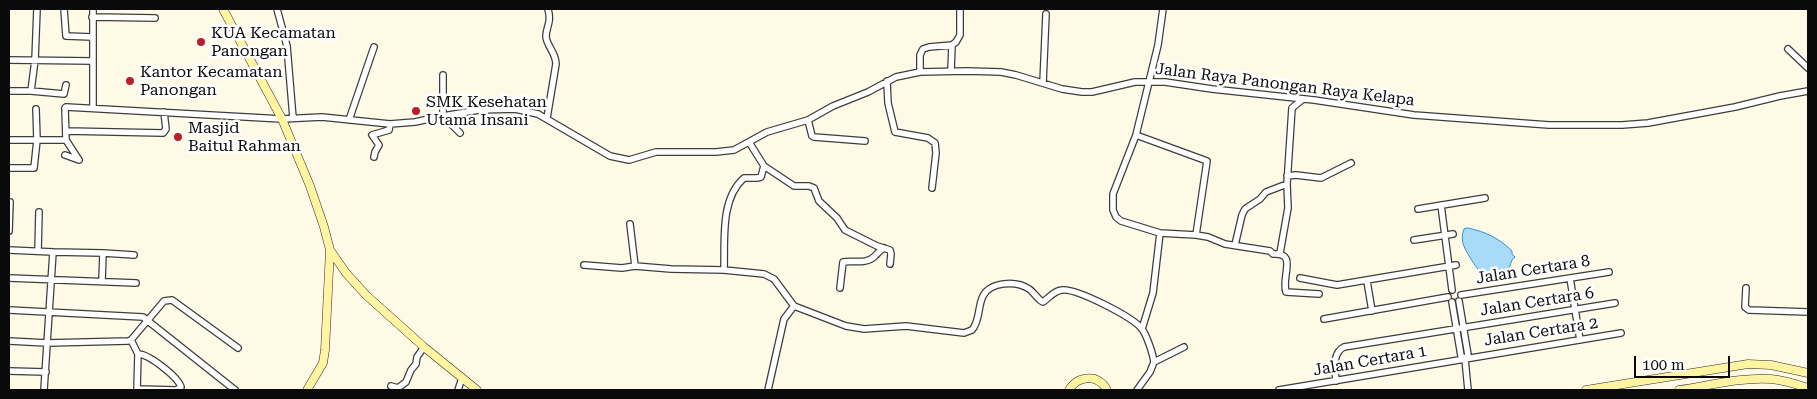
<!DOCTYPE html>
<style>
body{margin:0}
#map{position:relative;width:1817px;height:399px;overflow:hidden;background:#fffae6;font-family:"Roboto Serif",serif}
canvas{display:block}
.frame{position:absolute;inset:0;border:10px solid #0a0a0a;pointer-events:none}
.scale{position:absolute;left:1634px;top:356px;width:96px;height:22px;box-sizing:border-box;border:2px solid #0a0a0a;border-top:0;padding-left:6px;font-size:15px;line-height:18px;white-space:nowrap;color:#0a0a0a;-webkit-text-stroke:4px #fff;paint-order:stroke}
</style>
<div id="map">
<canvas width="1817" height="399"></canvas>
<div class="frame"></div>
<div class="scale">100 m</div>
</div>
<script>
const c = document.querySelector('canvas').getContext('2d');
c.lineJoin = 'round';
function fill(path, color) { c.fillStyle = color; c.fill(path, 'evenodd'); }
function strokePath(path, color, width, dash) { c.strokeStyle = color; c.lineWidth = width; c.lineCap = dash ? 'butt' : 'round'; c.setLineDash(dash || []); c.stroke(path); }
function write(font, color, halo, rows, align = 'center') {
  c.font = font + ' "Roboto Serif",serif'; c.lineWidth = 5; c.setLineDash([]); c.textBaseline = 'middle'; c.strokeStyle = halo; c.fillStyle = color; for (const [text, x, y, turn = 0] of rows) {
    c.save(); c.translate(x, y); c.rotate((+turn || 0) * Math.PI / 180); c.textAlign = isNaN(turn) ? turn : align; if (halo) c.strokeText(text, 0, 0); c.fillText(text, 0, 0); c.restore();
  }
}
const water = new Path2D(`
 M1468,228c18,4 31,10 44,23v3l3,3 -3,3 -6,16c-17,9 -28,-5 -35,-17 -6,-10 -12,-18 -7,-30z`);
fill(water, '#a9dbf9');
strokePath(water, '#2d91d3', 1);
const street = new Path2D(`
 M64,9l2,27 26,1
 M93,9v98
 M277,9l10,37 6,72
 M1163,9l-5,36 -22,90 -23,59v16l3,7 5,4 39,12 36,2 12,2 17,7 45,7 3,3c25,-2 8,22 13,38l33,2
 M92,17l63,1
 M1788,49l20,19
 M9,60l84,1
 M951,71l1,-26
 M920,72v-17l3,-6 6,-2 23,-2 4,-3 4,-7v-26
 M443,75v41l17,17
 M887,81l1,22 7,29 33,6 7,5 1,10 -4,35
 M1043,83l3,-69
 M9,91h22l4,-31 2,-51
 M31,91l33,3 2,-9
 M547,118l9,-54c0,-11 -9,-18 -10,-27 0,-11 6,-14 2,-28
 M349,120l25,-73
 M808,120l4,16 2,1 51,4
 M66,131l97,2 3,-4 -2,-17
 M1136,135l71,26 -11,74
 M9,140h57l13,20 -14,-5
 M66,140l-1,-32 1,-1 216,12 40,-2 68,7 25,-2 28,-6 36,-6 36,-1 23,5 72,42 19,4 27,-8h60l18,-2 33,-18 41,-12 25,-14 35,-14 28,-15 24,-5 47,-1 34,1 15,3 46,14 20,3h10l43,-10h30l47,7 102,11 100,15 135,10h73l26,-2 87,-16 45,-11 28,-5
 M749,142l15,24 30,20h15l5,2 5,13 18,17 8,12 32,16 13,4 1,4 -1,10
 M374,157l1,-5 4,-7 -7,-10 17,-5 1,-6
 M9,168h25l3,-28 -1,-31
 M1287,176l9,-1 25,3 30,-15
 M1441,205l11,85
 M1418,209l67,-11
 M9,231l1,-29
 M1414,240l39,-6
 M1235,245l7,-30 3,-6 15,-10 6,-7 21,-8
 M9,250l44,2 -9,138
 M38,251l1,-39
 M53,252l50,1 -1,28
 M103,253l31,2
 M1280,253l8,-45 -1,-24 5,-76 11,-9
 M584,265l38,3 13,-2 -5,-42
 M635,266l36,3 53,1 40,4 10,5 20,27 52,20 18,3 42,-3 58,7 8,-3 2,-3c6,-10 4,-21 9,-31 7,-14 33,-16 46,-7 5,3 8,10 14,13 6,-4 10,-11 19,-12 14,-2 71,27 80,39 5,7 11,25 12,33l-4,10 -13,18
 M724,270c1,-30 -4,-71 20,-92h13l4,-1 3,-11
 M9,278l127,5
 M1300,278l37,7 119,-20
 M1570,278l10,62
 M1367,281l5,30
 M840,288l3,-26c10,-2 23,3 32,-6 3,-3 5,-6 9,-8
 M1746,288l-1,19 4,3 59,2
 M1461,295l148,-23
 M1459,301l9,54 -3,4 3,31
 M1452,302l9,54 4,3
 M9,310l134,7 92,73
 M1324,319l124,-22
 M1142,329l11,-36 7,-60
 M131,340l7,14 -1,36
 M9,341l38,2 81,-2 3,-1 33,-39 8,-1 66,48
 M1154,362l30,-15
 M9,371l37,1
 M1336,381c-1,-12 -4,-28 8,-34l271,-44
 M391,386l7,2 8,-6 5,-12 5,-6 1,-7 7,-10
 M137,389l39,1 5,-3c-3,-10 -32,-33 -43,-33
 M458,390l4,-12
 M768,390l16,-71 10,-13
 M1279,390l342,-57`);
const secondary = new Path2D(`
 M223,9l59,110 28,67 14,41 6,23 -5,100 -2,13 -16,27
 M330,250l16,23 20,22 58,52 53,43
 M1069,390c9,-15 29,-16 38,0
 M1586,390l162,-26 23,1 37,8
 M1679,390c29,-4 62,-13 92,-11 13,1 25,5 37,9`);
strokePath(street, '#3d3d3d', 8);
strokePath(secondary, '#2c2c2c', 9);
strokePath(street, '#fff', 5.5);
strokePath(secondary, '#fff4a1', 8);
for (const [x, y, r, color] of [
 [201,42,5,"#be1d26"],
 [130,81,5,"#be1d26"],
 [416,111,5,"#be1d26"],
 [178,137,5,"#be1d26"]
]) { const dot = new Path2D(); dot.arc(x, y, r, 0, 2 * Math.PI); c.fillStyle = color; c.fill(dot); strokePath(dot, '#fff', 2); }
write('16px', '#0a0a0a', '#fff', [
 ["KUA Kecamatan",211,33],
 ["Panongan",211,51],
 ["Kantor Kecamatan",140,72],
 ["Panongan",140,90],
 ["SMK Kesehatan",426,102],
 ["Utama Insani",426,120],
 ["Masjid",188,128],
 ["Baitul Rahman",188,146]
], 'left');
write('16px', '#0a0a0a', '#fff', [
 ["Jalan Raya Panongan Raya Kelapa",1285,85,7],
 ["Jalan Certara 8",1533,270,-9],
 ["Jalan Certara 6",1537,302,-9],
 ["Jalan Certara 2",1541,332,-9],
 ["Jalan Certara 1",1370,361,-10]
]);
</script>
